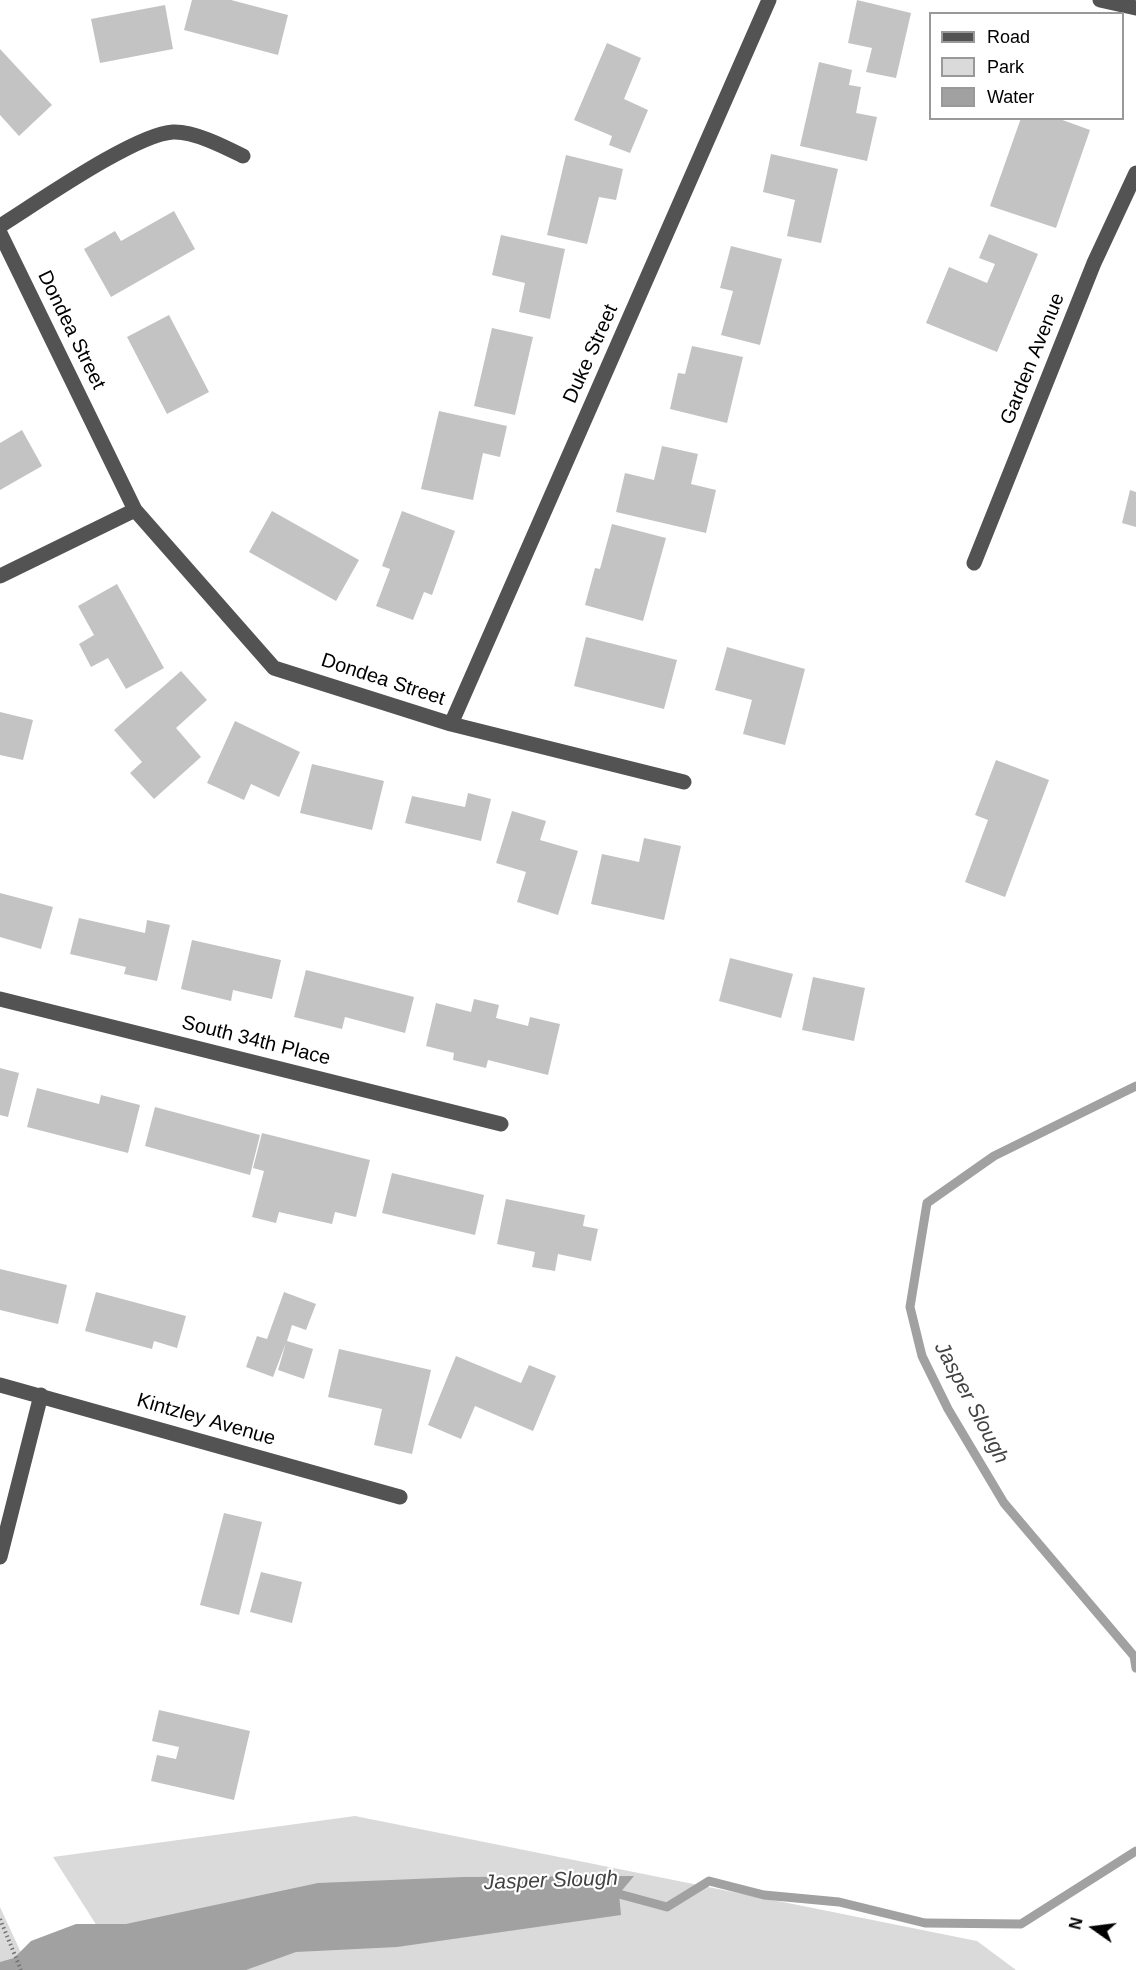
<!DOCTYPE html>
<style>
body{margin:0}
#map{position:relative;width:1136px;height:1970px;overflow:hidden;background:#fff;font-family:Helvetica,sans-serif}
canvas{display:block}
.legend{position:absolute;left:929px;top:12px;width:195px;height:108px;box-sizing:border-box;background:#fff;border:2px solid #999;margin:0;padding:8px 10px;list-style:none;font-size:18px;color:#000}
.legend li{display:flex;align-items:center;gap:12px;height:30px}
.legend b{width:30px;border:2px solid #999}
.north{position:absolute;left:1064px;top:1898px;width:60px;height:60px;-webkit-text-stroke:4px #fff;paint-order:stroke;rotate:284deg;font-size:16px;font-weight:700;line-height:24px;text-align:center;color:#000}
.north::after{content:'';display:block;margin:auto;width:21px;height:27px;background:#000;clip-path:polygon(50% 0,100% 100%,50% 72%,0 100%)}
</style>
<div id="map">
<canvas width="1136" height="1970"></canvas>
<ul class="legend">
<li><b style="height:8px;background:#535353"></b>Road</li>
<li><b style="height:16px;background:#dadada"></b>Park</li>
<li><b style="height:16px;background:#a1a1a1"></b>Water</li>
</ul>
<div class="north">N</div>
</div>
<script>
const c = document.querySelector('canvas').getContext('2d');
c.lineJoin = 'round';
function fill(path, color) { c.fillStyle = color; c.fill(path, 'evenodd'); }
function strokePath(path, color, width, dash) { c.strokeStyle = color; c.lineWidth = width; c.lineCap = dash ? 'butt' : 'round'; c.setLineDash(dash || []); c.stroke(path); }
function write(font, color, halo, rows, align = 'center') {
  c.font = font + ' Helvetica,sans-serif'; c.lineWidth = 4.5; c.setLineDash([]); c.textBaseline = 'middle'; c.strokeStyle = halo; c.fillStyle = color; for (const [text, x, y, turn = 0] of rows) {
    c.save(); c.translate(x, y); c.rotate((+turn || 0) * Math.PI / 180); c.textAlign = isNaN(turn) ? turn : align; if (halo) c.strokeText(text, 0, 0); c.fillText(text, 0, 0); c.restore();
  }
}
fill(new Path2D(`
 M355,1816l622,125 39,29h-891l-72,-113z
 M0,1907l29,63h-29z`), '#dadada');
fill(new Path2D(`
 M634,1876l-15,18 2,21 -224,32 -101,5 -50,18h-246v-8l14,-4 17,-17 45,-17h50l192,-41 145,-6z`), '#a1a1a1');
strokePath(new Path2D(`
 M1136,1086l-142,70 -67,47 -17,104 12,49 26,53 56,94 130,153 2,12
 M607,1895l12,-1 48,13 42,-26 55,14 75,7 86,21 96,1 115,-73`), '#a1a1a1', 9);
fill(new Path2D(`
 M192,0h39l57,15 -10,40 -94,-25z
 M857,0l54,13 -15,65 -30,-6 6,-24 -24,-5z
 M165,5l8,44 -73,14 -9,-44z
 M607,43l34,15 -17,41 24,11 -18,43 -21,-8 3,-9 -38,-16z
 M0,49l52,56 -33,31 -19,-21z
 M819,62l33,8 -3,15 12,2 -5,26 21,4 -10,44 -67,-15z
 M1021,118h36l33,12 -34,98 -66,-22z
 M771,154l67,15 -17,74 -34,-7 8,-36 -32,-8z
 M566,155l57,14 -7,31 -17,-3 -12,47 -40,-9z
 M174,211l21,38 -84,48 -27,-48 31,-18 6,10z
 M989,234l49,20 -41,98 -71,-29 23,-56 38,16 8,-19 -16,-6z
 M501,235l64,14 -15,70 -31,-7 6,-29 -33,-8z
 M731,246l51,13 -22,86 -39,-10 12,-44 -13,-3z
 M169,315l40,77 -42,22 -40,-77z
 M492,328l41,9 -18,78 -41,-9z
 M692,346l51,11 -16,66 -57,-14 8,-36 7,1z
 M439,411l68,15 -7,31 -17,-4 -10,47 -52,-11z
 M22,430l20,36 -42,24v-47z
 M662,446l36,8 -7,30 25,6 -10,43 -90,-21 9,-39 29,7z
 M1130,490l6,2v35l-14,-4z
 M272,511l87,49 -23,41 -87,-49z
 M402,511l53,20 -23,64 -8,-3 -11,28 -37,-14 14,-37 -8,-3z
 M612,524l54,14 -23,83 -58,-16 10,-37 5,1z
 M117,584l47,84 -38,21 -18,-31 -17,9 -12,-23 15,-9 -16,-29z
 M586,637l91,23 -13,49 -90,-23z
 M727,647l78,22 -20,76 -42,-11 9,-34 -37,-10z
 M181,671l26,29 -31,28 25,29 -47,42 -24,-26 12,-11 -28,-32z
 M0,712l33,8 -10,40 -23,-5z
 M235,721l65,31 -21,45 -28,-13 -7,16 -37,-17z
 M996,760l53,20 -44,117 -40,-15 23,-62 -13,-5z
 M312,764l72,17 -12,49 -72,-17z
 M468,793l23,6 -10,42 -76,-18 7,-27 53,11z
 M512,811l34,10 -6,19 38,11 -20,64 -41,-13 9,-30 -30,-9z
 M644,838l37,8 -17,74 -73,-16 11,-50 37,8z
 M0,893l53,14 -12,42 -41,-12z
 M79,918l66,15 2,-13 23,5 -13,56 -33,-7 2,-7 -56,-13z
 M192,940l89,20 -9,39 -39,-9 -2,11 -50,-12z
 M730,958l63,16 -12,44 -62,-17z
 M306,970l108,27 -9,36 -60,-16 -3,12 -48,-12z
 M813,977l52,11 -11,53 -52,-11z
 M474,999l25,6 -3,13 32,8 2,-9 30,7 -12,51 -60,-15 -2,8 -33,-8 1,-7 -28,-7 10,-43 35,9z
 M0,1068l19,5 -11,44 -8,-2z
 M37,1088l62,16 2,-9 39,10 -12,48 -101,-26z
 M155,1107l105,28 -10,40 -105,-29z
 M262,1133l108,27 -14,57 -21,-5 -3,12 -53,-12 -3,11 -24,-6 12,-46 -11,-3z
 M392,1173l92,22 -9,40 -93,-22z
 M506,1199l79,16 -2,11 15,3 -7,32 -33,-7 -3,17 -23,-4 3,-15 -38,-8z
 M0,1269l67,16 -9,39 -58,-14z
 M96,1292l90,24 -9,32 -23,-7 -2,8 -67,-18z
 M284,1292l32,12 -10,26 -14,-5 -5,16 26,8 -9,30 -26,-9 8,-27 -13,34 -27,-10 11,-31 10,3z
 M339,1349l92,21 -19,84 -38,-9 8,-36 -54,-12z
 M456,1356l65,27 8,-18 27,11 -23,55 -58,-25 -14,33 -33,-14z
 M224,1513l38,9 -23,93 -39,-10z
 M261,1572l41,10 -10,41 -42,-11z
 M159,1710l91,21 -16,69 -83,-19 6,-26 19,4 3,-12 -27,-6z`), '#c3c3c3');
strokePath(new Path2D(`
 M0,1919l21,51`), '#757575', 4, [1.5, 3]);
strokePath(new Path2D(`
 M1100,0l36,8
 M0,226c37,-23 135,-92 173,-94 21,-1 52,15 70,24
 M0,233l135,277 139,158 177,56 233,58
 M974,563l120,-300 42,-90
 M0,576l135,-66
 M451,724l318,-724
 M0,999l501,125
 M0,1385l400,112
 M0,1557l41,-162`), '#535353', 15);
write('20px', '#000', '#fff', [
 ["Dondea Street",71,330,64],
 ["Duke Street",591,354,-66],
 ["Garden Avenue",1033,359,-68],
 ["Dondea Street",383,680,18],
 ["South 34th Place",256,1041,14],
 ["Kintzley Avenue",206,1420,16]
]);
write('italic 21px', '#424242', '#fff', [
 ["Jasper Slough",971,1403,62],
 ["Jasper Slough",551,1881,-2]
]);
</script>
